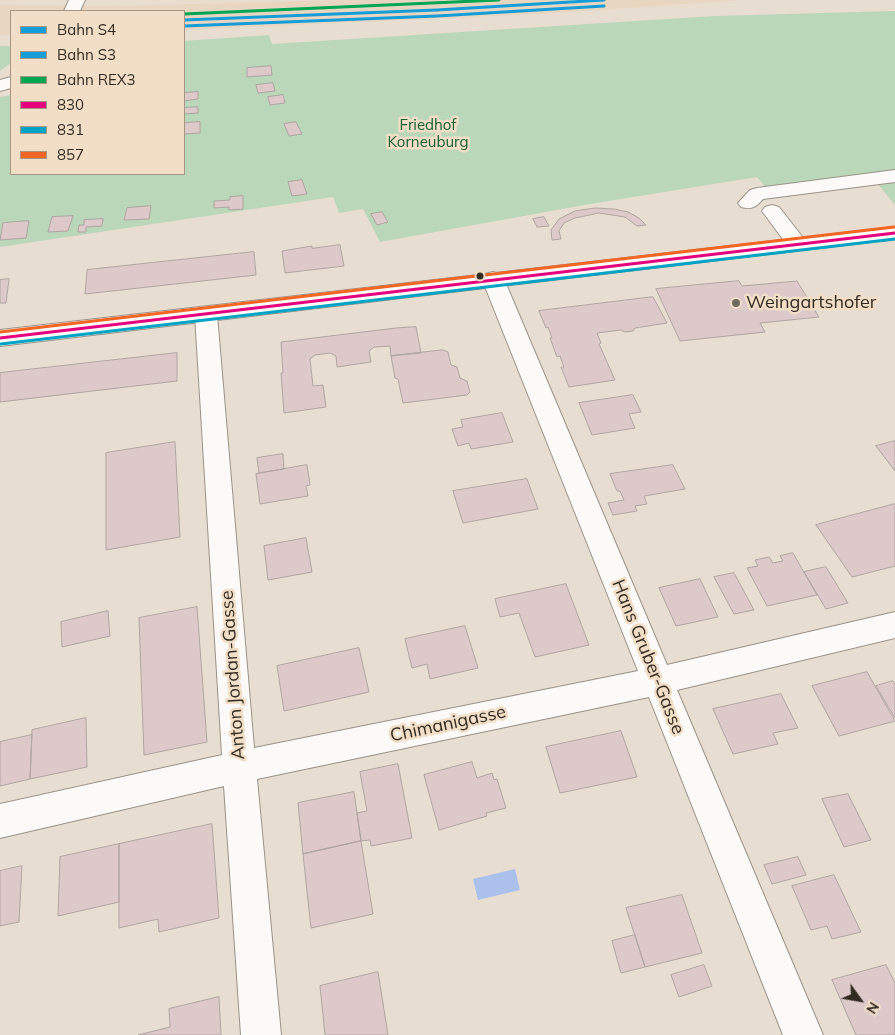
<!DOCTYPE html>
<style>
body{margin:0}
#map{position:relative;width:895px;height:1035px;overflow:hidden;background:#e8ddd1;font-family:Mulish,sans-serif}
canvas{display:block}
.legend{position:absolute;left:10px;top:10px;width:175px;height:165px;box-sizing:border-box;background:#f2dec7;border:1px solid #a59685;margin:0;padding:6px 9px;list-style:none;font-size:15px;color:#322b22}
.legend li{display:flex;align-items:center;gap:10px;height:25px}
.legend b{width:25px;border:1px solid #a59685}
.north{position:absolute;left:835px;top:975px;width:50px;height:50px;-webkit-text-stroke:4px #f2dec7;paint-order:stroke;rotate:122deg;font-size:14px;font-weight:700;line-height:20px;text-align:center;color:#322b22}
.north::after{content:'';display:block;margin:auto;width:18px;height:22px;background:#322b22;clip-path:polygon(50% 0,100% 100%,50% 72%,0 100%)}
</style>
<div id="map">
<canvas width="895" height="1035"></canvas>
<ul class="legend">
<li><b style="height:6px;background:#159dd9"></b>Bahn S4</li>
<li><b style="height:6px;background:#159dd9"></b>Bahn S3</li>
<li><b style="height:6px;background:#00a651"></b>Bahn REX3</li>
<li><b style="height:6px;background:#e5007d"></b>830</li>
<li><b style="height:6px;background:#02a3c5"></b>831</li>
<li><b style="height:6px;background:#f26522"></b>857</li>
</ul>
<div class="north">N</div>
</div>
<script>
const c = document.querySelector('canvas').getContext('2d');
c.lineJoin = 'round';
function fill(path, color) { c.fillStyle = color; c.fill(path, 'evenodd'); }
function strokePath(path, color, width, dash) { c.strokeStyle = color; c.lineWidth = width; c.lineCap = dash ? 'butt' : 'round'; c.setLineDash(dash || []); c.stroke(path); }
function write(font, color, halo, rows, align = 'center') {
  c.font = font + ' Mulish,sans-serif'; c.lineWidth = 5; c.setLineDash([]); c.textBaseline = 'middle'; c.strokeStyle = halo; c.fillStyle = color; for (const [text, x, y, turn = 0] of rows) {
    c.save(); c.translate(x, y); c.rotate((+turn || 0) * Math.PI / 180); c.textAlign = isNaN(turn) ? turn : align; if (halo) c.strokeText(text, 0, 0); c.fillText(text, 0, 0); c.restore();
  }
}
fill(new Path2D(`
 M341,0h402l-202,14 -357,16v-19h-173v24h-11v-30l119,1z`), '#e9d6c0');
fill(new Path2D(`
 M895,11v194l-18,-22 -105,12 -15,-18 -167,27 -210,38 -17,-33 -24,4 -6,-16 -333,50v-150l11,-2v79h173v-133l85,-6 3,9 442,-28z
 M0,46h11v17l-11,8z`), '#bbd7b9');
fill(new Path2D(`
 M515,869l5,21 -42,10 -5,-21z`), '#abc0eb');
const building = new Path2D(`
 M271,66l1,9 -25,2v-9z
 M273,83l2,8 -17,2 -2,-8z
 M198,92v7l-14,2v-8z
 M283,95l2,8 -15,2 -2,-8z
 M198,107v6l-14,1v-6z
 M200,122v11l-16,1v-11z
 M296,122l6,12 -13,2 -5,-12z
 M302,180l5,14 -15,2 -4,-14z
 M243,196v13l-14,1v-3l-15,1v-7l16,-1v-3z
 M151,206l-2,13 -25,1 3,-12z
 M596,208l18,1 14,3 11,6 7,7 -9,1 -12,-9 -26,-4 -24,5 -11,5 -5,8 2,8 -9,1 -1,-10 8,-11 16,-8z
 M382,212l6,10 -11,3 -6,-11z
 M73,216l-5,15 -20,1 4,-15z
 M544,217l5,9 -12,1 -4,-8z
 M103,219l-1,7 -16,1v5h-8l1,-7h5v-5z
 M29,221l-3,17 -26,2 3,-17z
 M340,245l4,21 -59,7 -3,-22 30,-5v2z
 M254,252l2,23 -171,19 2,-24z
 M9,279l-3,24h-6v-23z
 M739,281l3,5 55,-5 22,36 -59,6 5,9 -85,9 -24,-52z
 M653,297l14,26 -32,5 -2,3 -8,1 -4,-2 -24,3 4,10 -2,1 16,36 -46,7 -8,-20h3l-4,-11 -3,1 -7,-19h2l-4,-11 -2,1 -7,-17z
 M416,327l5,26 -30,3 -1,-10 -16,1 -5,4 2,11 -34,5 -1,-11 -6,-3 -15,2 -5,4 3,27 10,-1 3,22 -42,6 -3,-40h2l-2,-31 115,-14z
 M443,350l5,2 3,13 6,2 3,11 7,3 3,11 -3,3 -64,8 -5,-24 -3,-1 -4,-22z
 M177,353v28l-177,21v-29z
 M633,395l8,17 -12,2 6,14 -43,7 -13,-32z
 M502,413l11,29 -42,7 -2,-6 -11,3 -6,-17 11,-2 -2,-7z
 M895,441v30l-19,-25z
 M175,442l5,95 -74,13v-97z
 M283,454l1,15 -25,4 -2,-15z
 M307,465l3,20 -4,1 2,10 -48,8 -4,-30z
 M673,465l12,24 -41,7 3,8 -12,2 2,5 -24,4 -5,-12 16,-3 -4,-9h-3l-7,-17z
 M527,479l11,30 -75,14 -10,-32z
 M895,504v62l-43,11 -36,-52z
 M306,538l6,34 -44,8 -4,-34z
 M793,553l24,42 -50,11 -20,-38 11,-2 -3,-6 14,-3 4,6 10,-2 -3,-5z
 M826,567l22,36 -22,6 -22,-37z
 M734,573l20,37 -20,4 -20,-37z
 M700,579l18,38 -42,9 -17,-38z
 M566,584l23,61 -54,12 -16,-44 -19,4 -5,-18z
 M197,607l10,135 -63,13 -5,-137z
 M108,611l2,25 -48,11 -1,-25z
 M465,626l13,42 -48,11 -3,-15 -15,4 -7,-29z
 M359,648l10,44 -85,19 -7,-45z
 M867,672l28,49 -56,15 -27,-50z
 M893,681l2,3v34l-19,-32z
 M781,694l17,34 -25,5 5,11 -45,10 -20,-45z
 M86,718l1,49 -57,12 2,-49z
 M621,731l16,46 -77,16 -14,-46z
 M32,735l-2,44 -30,7v-44z
 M472,762l5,16 15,-5 2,7 3,-1 9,29 -20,5 1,3 -48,14 -15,-55z
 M398,764l14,74 -41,8 -1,-6 -9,1 -4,-28 10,-2 -7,-39z
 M354,792l7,49 -58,13 -5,-51z
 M848,794l23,46 -27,7 -22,-48z
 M212,824l7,94 -60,14 -1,-13 -39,9v-84z
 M361,841l12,73 -62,14 -8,-74z
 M119,844v58l-61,14 2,-59z
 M798,857l8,18 -34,9 -8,-19z
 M22,866l-3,56 -19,4v-55z
 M834,875l27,57 -29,7 -5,-13 -16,4 -19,-44z
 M682,895l20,58 -57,14 -19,-59z
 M635,935l10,32 -24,6 -9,-32z
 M704,965l8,21 -33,11 -8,-22z
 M886,965l9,18v52h-39l-24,-55z
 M378,972l10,63h-63l-5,-49z
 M219,997l2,38h-83l32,-8 -1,-18z`);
fill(building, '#ddc9ca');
strokePath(building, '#afa5a2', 1);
const minor = new Path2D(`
 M69,0h16l-5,11h-16z
 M11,77v11l-11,3v-11z
 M895,170v12l-132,17c-7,8 -11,11 -22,8l-3,-4 12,-13 7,-2z
 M772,205l7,2 25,32 4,5 -4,5 -7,1 -7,-1 -25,-34 -3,-4 3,-4z
 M493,272l8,2 3,5 163,386 228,-53v26l-218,52 146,345h-40l-134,-338 -392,82 24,256h-40l-17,-249 -224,52v-34l222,-49 -27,-440 3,-5 8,-2 8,2 3,5 37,433 384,-77 -156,-392 3,-5z`);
const major = new Path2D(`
 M895,227v12l-895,107v-16z`);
strokePath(minor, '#9a9288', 2);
strokePath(major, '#9a9288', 2);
fill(minor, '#fcfaf8');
fill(major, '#fcfaf8');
strokePath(new Path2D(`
 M0,338l895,-105`), '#e5007d', 3);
strokePath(new Path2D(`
 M1,344l894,-105`), '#02a3c5', 3);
strokePath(new Path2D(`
 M0,332l894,-105`), '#f26522', 3);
strokePath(new Path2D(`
 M184,20l253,-10 167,-10`), '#159dd9', 3);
strokePath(new Path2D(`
 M184,26l253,-10 167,-10`), '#159dd9', 3);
strokePath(new Path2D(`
 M184,14l315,-14`), '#00a651', 3);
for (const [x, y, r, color] of [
 [480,276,4.5,"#322b22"],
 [736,303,5,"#72695f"]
]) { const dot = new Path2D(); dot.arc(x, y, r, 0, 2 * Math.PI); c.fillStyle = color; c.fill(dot); strokePath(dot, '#f2dec7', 2); }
write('15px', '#0f5f30', '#f2dec7', [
 ["Friedhof",428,125],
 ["Korneuburg",428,142]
]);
write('18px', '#322b22', '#f2dec7', [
 ["Weingartshofer",746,303]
], 'left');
write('18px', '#322b22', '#f2dec7', [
 ["Hans Gruber-Gasse",648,657,68],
 ["Anton Jordan-Gasse",233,675,-94],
 ["Chimanigasse",448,724,-12]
]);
</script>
